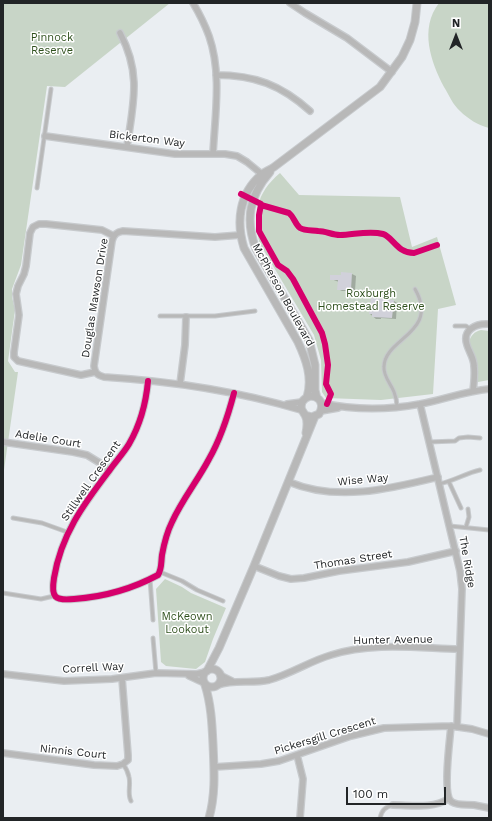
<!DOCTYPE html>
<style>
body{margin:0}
#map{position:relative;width:492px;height:821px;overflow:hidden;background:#eaeef2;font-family:"Work Sans",sans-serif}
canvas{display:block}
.frame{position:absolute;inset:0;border:4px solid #222527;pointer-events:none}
.north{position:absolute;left:436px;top:16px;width:40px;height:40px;-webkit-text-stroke:3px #fff;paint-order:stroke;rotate:0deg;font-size:11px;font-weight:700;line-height:16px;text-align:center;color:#222527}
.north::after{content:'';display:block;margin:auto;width:14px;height:18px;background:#222527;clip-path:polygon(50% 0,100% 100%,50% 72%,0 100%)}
.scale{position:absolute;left:346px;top:787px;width:100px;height:18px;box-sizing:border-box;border:2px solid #222527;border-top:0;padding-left:5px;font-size:12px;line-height:14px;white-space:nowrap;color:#222527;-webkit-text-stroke:3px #fff;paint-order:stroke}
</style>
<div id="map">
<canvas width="492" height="821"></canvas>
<div class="frame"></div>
<div class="north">N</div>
<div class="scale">100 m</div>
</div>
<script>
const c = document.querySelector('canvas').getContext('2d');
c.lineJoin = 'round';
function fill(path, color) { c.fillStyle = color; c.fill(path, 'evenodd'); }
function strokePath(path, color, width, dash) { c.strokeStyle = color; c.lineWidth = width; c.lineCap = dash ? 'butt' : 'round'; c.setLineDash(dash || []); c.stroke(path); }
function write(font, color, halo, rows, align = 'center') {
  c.font = font + ' "Work Sans",sans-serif'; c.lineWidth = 3; c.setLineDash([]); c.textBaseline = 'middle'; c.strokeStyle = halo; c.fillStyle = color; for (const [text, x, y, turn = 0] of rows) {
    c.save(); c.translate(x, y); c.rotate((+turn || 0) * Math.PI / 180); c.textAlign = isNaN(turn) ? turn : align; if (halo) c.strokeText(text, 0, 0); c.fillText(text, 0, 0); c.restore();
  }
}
fill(new Path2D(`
 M3,3h167l-105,84 -18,-1 -26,179 -9,24v8l3,13 -7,51 7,11h3l-15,105z
 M439,3h50v125c-11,-3 -21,-9 -29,-17 -7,-6 -11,-16 -16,-24 -13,-25 -25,-58 -5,-84z
 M280,173l19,22 101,2 12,50 25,-10 19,68 -18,4 -5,85 -52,6 -55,-2 -4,-6 -1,-32 -7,-25 -54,-91c-8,-28 -4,-51 20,-71z
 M481,330l8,1v49l-11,2v-15l-9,-25c2,-7 5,-10 12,-12z
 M165,579l17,8 9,6 35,15 -13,31 -8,23 -9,7 -30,-3 -5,-4 -5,-73z`), '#c8d5c7');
fill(new Path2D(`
 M342,273l10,1 4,2 -1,15h-13l-4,-2 1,-7 -8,-3 11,-2z
 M394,301l3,2 -1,16 -15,-1v1h-5l-6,-5z`), '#0003');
fill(new Path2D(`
 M341,272l11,1 -1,17h-14l1,-10h-8v-5h11z
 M371,298l23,2 -2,18 -20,-1v-3h-3z`), '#d1d1da');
const service = new Path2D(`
 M37,188l14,-99
 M160,316h55l40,-5
 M455,326h11l4,3
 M397,407c0,-5 -1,-10 -3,-15 -3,-8 -11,-16 -10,-25 0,-29 56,-34 31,-78
 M429,442l26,-1 4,-3 9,-1 12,1
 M449,482l12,26
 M439,484c15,-3 27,-11 41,-14
 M13,518l29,5 25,9
 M450,526l39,4
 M466,527l3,-10 -1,-8
 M160,572l22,9 15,9 26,11
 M150,579l3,41
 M3,593l38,6 13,-3
 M153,638l3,35
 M123,764c3,4 5,8 6,13 2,8 -2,17 2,24
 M380,818c2,-8 5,-11 13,-13`);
const minor = new Path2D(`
 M193,3c6,10 12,22 16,33 13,37 6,79 4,118
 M290,3l15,10 42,25 45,34
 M120,33c22,41 13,71 7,114
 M216,75c39,0 65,10 94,36
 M45,136l130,18h50l12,2 10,6 17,14
 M240,235l-25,2 -92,-6c-6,1 -9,3 -11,10l-18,125c1,7 3,9 10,11 67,4 133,14 197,33
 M95,372l-14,3 -63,-14 -4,-4v-5l5,-37 -3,-21 2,-8 6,-12 2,-8 4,-33 3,-6 6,-3h7l56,6 12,6
 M148,381c-2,22 -8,44 -19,63 -6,10 -14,18 -20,27 -26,34 -48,64 -55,107 -3,19 0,23 20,21 29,-2 58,-10 84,-24 4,-6 3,-13 4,-20 2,-11 5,-23 10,-33 10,-22 26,-42 37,-63 12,-21 19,-43 25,-66
 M180,384l5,-39 1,-28
 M473,391c1,-8 2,-17 1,-25 0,-8 -5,-14 -7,-21 -5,-15 9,-22 22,-21
 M321,403c32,7 67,7 99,1 23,-4 45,-13 69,-15
 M287,404l15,-2
 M420,404l40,167 2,18 -5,138
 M321,411l17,-3
 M3,442l70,10 14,3 13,8 9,7
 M289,482c48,20 100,7 149,-5
 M254,566l25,10 12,3 13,-1 35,-7 69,-9 48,-11
 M3,674l61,7 48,-2 44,-6 41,1 8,-2
 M220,675l12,6
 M189,676l15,7
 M218,685c16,-6 34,-1 51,-5 22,-6 41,-19 62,-25 41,-13 86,-7 128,-6
 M451,726c-1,13 -9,70 1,76 6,4 15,2 22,3 5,1 10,2 15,3
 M3,753l91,12 23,1 6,-2 5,-4v-5l-6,-77
 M297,755l6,24 -3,39
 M214,767l47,-3 18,-3 72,-25 33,-8 67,-2 21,3 17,5
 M393,805c18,0 40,4 55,-6`);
const tertiary = new Path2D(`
 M270,172c-21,24 -25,48 -14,77l53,91 6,25v25l2,8
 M307,397c6,-19 -1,-38 -9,-55l-54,-94c-8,-26 -5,-54 17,-73 3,-3 9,-5 13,-8l106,-80 22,-30 8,-17 5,-18 2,-19
 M305,415l7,2 7,-3c9,-14 -8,-25 -17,-12 -2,7 0,8 3,13 3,5 2,13 1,18
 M203 678a9 9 0 1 1 18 0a9 9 0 1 1-18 0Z
 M207,671l12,-23 35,-82 61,-150
 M205,685c6,19 7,38 8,59 1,25 3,49 -4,74`);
strokePath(service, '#c7cacd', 5);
strokePath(minor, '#c7cacd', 8);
strokePath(tertiary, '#c7cacd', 9);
strokePath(service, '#b8b8b8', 3);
strokePath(minor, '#b8b8b8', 5.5);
strokePath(tertiary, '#b8b8b8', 7);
strokePath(new Path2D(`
 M241,194l20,10v1l28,8c5,4 6,11 11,15 5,3 13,2 18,3 8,0 14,4 22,4 13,0 29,-5 43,-1 10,3 14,19 31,19l23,-8
 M261,205l-2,10v16l19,34 9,6 6,8 29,54 3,11 3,21 -2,19 5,10 -4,10
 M148,381c-2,22 -8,44 -19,63 -6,10 -14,18 -20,27 -26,34 -48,64 -55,107 -3,19 0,23 20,21 29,-2 58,-10 84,-24 4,-6 3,-13 4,-20 2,-11 5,-23 10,-33 10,-22 26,-42 37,-63 12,-21 19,-43 25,-66`), '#d6006c', 6);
write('11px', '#2f501d', '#fff', [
 ["Pinnock",52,38],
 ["Reserve",52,51],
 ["Roxburgh",371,294],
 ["Homestead Reserve",371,307],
 ["McKeown",187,617],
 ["Lookout",187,630]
]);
write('11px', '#222527', '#fff', [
 ["Bickerton Way",147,139,7],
 ["McPherson Boulevard",283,295,61],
 ["Douglas Mawson Drive",95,298,-81],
 ["Adelie Court",48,439,9],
 ["Wise Way",363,480,-5],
 ["Stillwell Crescent",91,481,-55],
 ["Thomas Street",353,560,-9],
 ["The Ridge",467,562,80],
 ["Hunter Avenue",393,640,-1],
 ["Correll Way",93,668,-3],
 ["Pickersgill Crescent",325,736,-17],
 ["Ninnis Court",73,752,6]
]);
</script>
